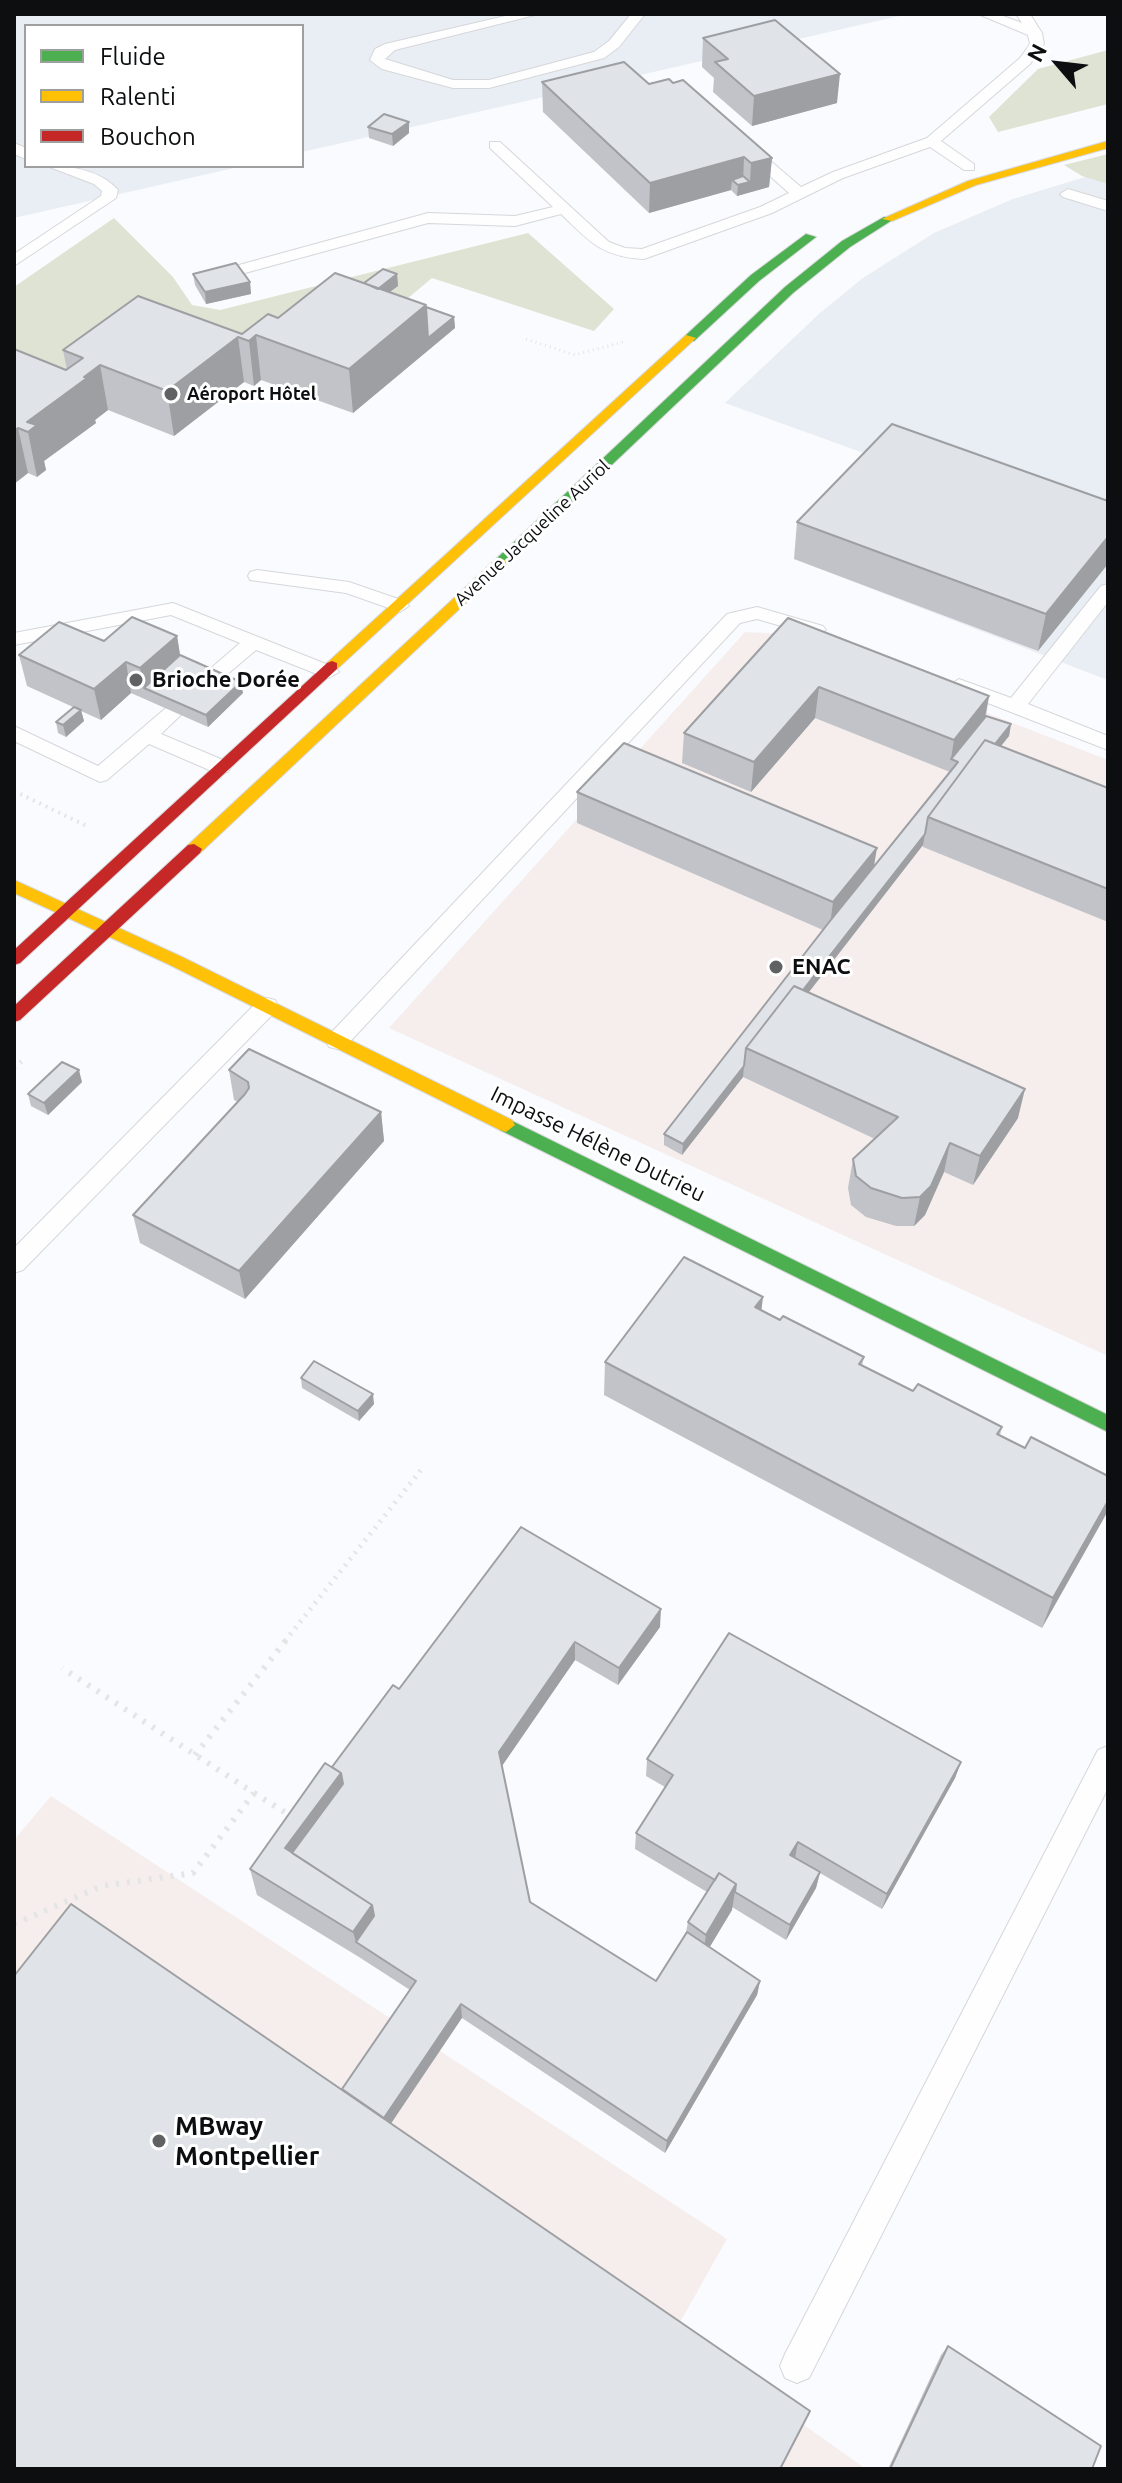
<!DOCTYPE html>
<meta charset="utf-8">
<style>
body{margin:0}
#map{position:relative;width:1122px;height:2483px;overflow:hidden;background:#f9fbfe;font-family:Ubuntu,sans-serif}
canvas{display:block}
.frame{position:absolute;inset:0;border:16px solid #0c0e10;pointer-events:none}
.legend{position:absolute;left:24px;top:24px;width:280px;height:144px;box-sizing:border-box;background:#fff;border:2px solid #9e9f9f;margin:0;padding:10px 14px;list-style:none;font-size:24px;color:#0c0e10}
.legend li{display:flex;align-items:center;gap:16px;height:40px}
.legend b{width:40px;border:2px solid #9e9f9f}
.north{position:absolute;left:1018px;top:24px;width:80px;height:80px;-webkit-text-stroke:6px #fff;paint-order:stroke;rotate:298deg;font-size:22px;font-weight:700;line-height:32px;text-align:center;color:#0c0e10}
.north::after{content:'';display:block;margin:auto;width:28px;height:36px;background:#0c0e10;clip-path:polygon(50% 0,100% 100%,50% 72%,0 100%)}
</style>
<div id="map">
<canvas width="1122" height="2483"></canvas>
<div class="frame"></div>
<ul class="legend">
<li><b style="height:10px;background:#4caf50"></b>Fluide</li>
<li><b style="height:10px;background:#ffc107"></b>Ralenti</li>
<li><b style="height:10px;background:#c62828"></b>Bouchon</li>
</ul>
<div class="north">N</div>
</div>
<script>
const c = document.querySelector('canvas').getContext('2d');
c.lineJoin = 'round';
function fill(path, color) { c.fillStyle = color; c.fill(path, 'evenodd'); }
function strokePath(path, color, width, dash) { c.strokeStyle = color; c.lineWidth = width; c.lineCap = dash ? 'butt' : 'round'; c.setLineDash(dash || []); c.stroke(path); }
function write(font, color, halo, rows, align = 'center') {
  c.font = font + ' Ubuntu,sans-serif'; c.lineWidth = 6; c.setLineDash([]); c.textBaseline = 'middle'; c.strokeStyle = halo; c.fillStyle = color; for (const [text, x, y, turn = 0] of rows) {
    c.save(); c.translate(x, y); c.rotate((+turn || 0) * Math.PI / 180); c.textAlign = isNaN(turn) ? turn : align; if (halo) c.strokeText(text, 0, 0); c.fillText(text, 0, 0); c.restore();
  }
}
fill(new Path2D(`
 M14,14h894l-606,138v-126h-276v140h217l-229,52z
 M1108,170v508l-3,1 -311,-120 92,-98 -161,-58 95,-90 43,-35 71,-45 79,-34z`), '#e8eef4');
fill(new Path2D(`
 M745,632l39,2 324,126v596l-719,-328z
 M51,1796l676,443 -53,94 192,136h-852v-629z`), '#f6eeec');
fill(new Path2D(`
 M1108,50v54l-110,28 -9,-15 49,-48z
 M1108,154v30l-26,-8 -18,-11z
 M114,218l59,59 19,28 28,5 308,-77 86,76 -20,22 -162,-53 -61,51 -298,65 -59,-4v-103z`), '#dee3d3');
const lane = new Path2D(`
 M514,14h25l-144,36 -10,9 68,21h36l105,-28 15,-11 22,-27h14l-26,33 -15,11 -115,30h-36l-71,-19 -12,-9 5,-11 10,-5z
 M978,14h20l24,9 -6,-9h14l12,19 2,11 -14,20 -89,77 33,23v6h-10l-34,-23 -87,31 -71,35 -128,46c-42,-2 -54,-17 -83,-45l-46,12 -87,-3 -183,50 -8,-5 2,-3 189,-52 87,3 38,-9 -63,-59v-6h10l109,100 16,6 17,1 118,-42 29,-14 -46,-41v-6h10l48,41 32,-15 94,-34 93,-80 10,-14 -2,-9z
 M14,143l12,5v11l-12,-5z
 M47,166c25,0 53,4 71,24l-2,8 -102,68v-12l87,-58 1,-5 -8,-7z
 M1068,189l40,12v10l-45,-14 -3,-3z
 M257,570l92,12 58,20 2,4 -9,6 -54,-19 -96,-13 -2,-4 2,-4z
 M1108,584v18l-80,102 80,32v14l-156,-61 -3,-4 10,-6 52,19 90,-112z
 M173,603l163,65 3,4 -10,6 -7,-2 -66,-26 -39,33h-14l-3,-4 3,-4 37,-32 -69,-28 -157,30v-12z
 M757,607l66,19 3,4 -10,6 -59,-17 -17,4 -395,424 -8,2 -8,-2 -3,-6 3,-6 398,-421z
 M174,706l10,6 -23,22 67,28 3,5 -3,5h-14l-65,-28 -42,36 -7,2 -86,-41v-15l84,40 69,-59z
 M267,998l8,2 3,6 -3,6 -252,258 -9,3v-25l245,-248z
 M1108,1746v42l-299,590 -12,5 -12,-5 -5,-12 5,-12 313,-604z`);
const fast = new Path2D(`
 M884,217l10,2 -44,28 -57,46 -288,273h-10v-6l290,-273 57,-46z
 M806,234l10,3 -57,44 -65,60h-8v-6l65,-60z
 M506,1118l602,297v17l-608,-302 -3,-5z`);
const slow = new Path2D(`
 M1108,141v7l-132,37 -84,36 -10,-2 86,-38z
 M686,335l10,3 -359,331h-10v-6z
 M500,559l5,1v6l-305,287h-12l-2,-4 2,-4 307,-285z
 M14,880l166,76 332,164 3,5 -9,7 -6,-2 -332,-166 -154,-71z`);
const jam = new Path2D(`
 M332,661l5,2v6l-317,294 -6,2v-15l313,-287z
 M194,844l8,5 -2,4 -180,167 -6,2v-16l174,-161z`);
strokePath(lane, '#d6d7da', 2);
strokePath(fast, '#d6d7da', 2);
strokePath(slow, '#d6d7da', 2);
strokePath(jam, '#d6d7da', 2);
strokePath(new Path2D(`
 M526,339l49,16 48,-13`), '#e4e5e5', 3, [1, 4]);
strokePath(new Path2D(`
 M14,791l75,36`), '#e4e5e5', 4, [2, 5]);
strokePath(new Path2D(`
 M14,1068l11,-10
 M285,1641l136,-171`), '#e4e5e5', 5, [2, 6]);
strokePath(new Path2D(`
 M195,1755l92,-116
 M254,1793l40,25
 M14,1924l88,-38 91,-13 61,-80 -192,-125`), '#e4e5e5', 6, [3, 8]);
fill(lane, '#fefeff');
fill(fast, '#4caf50');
fill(slow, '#ffc107');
fill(jam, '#c62828');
fill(new Path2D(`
 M703,38l134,65 -85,23 -39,-34 1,-14 -12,-11z
 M542,82l107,2 123,74 -3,29 -32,9 -6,-6 -82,23 -106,-101z
 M409,122v11l-16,13 -24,-8 -1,-11z
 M193,274l57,8 1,12 -45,10 -11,-19z
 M397,274l1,12 -9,6 65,25 1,11 -102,85 -92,-33 -7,6 -10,-4 -70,54 -66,-26 -13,10 1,3 -52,38 2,9 -9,7 -9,-4 -14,11v-135l53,21 -4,-20 179,-16 122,-51z
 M1108,501l-70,150 -244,-92 3,-37z
 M788,618l201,78 -3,20 25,8 -2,12 -9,10 108,42v134l-185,-75v-2l-114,147 209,126 -45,67 -29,-13 -19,43 -11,11h-18l-30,-9 -15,-12 -3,-17 5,-29 22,-20 -132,-62 -61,78 -18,-10v-11l159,-204 -246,-107v-31l297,75 76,-95 -135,-54 -64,74 -69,-29 2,-30z
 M177,636l3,19 63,38 -35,34 -77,-34 -30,27 -20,-9 3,10 -18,16 -8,-4 -2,-11 17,-15 -46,-21 -8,-31 85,-14z
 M229,1070l152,42 3,29 -139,158 -105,-56 -7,-28 105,-113 -4,-2z
 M82,1082l-34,33 -17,-9 -3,-12z
 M761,1310l103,47 -2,9 51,25 89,36 -2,8 25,13 83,28 -66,152 -438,-233 1,-33z
 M301,1378l73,26 -15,17 -57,-33z
 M521,1527l139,100 -42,58 -43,-25 -74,106 29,136 126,79 30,-49 2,-10 19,-30 -72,-43 1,-16 29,-46 -19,-11 1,-17 314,3 -6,16 -73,131 -62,-36 -4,15 -30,52 -54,-33v3l-23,37 51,34 -3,14 -92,158 -203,-135 -120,71 68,-99 -51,-33 -102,-62 -7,-26 82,-102 67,-78z
 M948,2346l144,123h-204l53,-114z`), '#c1c3c8');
fill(new Path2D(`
 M840,74l-3,29 -85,23 2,-30z
 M409,122v11l-16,13 -1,-12z
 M744,157l-1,27 7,-2 1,-19 21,-5 -3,29 -32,9 1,-11 -6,-5 -1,10 -82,23 1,-30z
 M397,274l1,12 -19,14 -1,-11z
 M250,282l1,12 -45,10 -1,-12z
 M426,305l2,33 26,-21 1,11 -102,85 -4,-44z
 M256,335l5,45 -7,6 -5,-45z
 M238,337l6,45 -70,54 -7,-45z
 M100,365l8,45 -13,10 1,3 -52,38 2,9 -9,7 -9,-45 -1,-10z
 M18,428l10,45 -14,11v-53z
 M1108,537v27l-70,87 8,-37z
 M177,636l5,31 -38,21 -4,-20z
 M126,662l5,31 -30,27 -7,-31z
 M241,682l2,11 -35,34 -2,-12z
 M819,687l-4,31 -64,74 3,-30z
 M989,696l-6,31 -32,32 -2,12 5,-31z
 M81,710l3,11 -18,16 -3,-12z
 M1011,724l-2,12 -68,86 -5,-2z
 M925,834l-2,11 -163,210 -5,-3z
 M877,848l-5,30 -43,55 4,-31z
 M744,1066l-1,11 -61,78 1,-11z
 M79,1070l3,12 -34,33 -4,-12z
 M1025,1089l-7,29 -45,67 7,-29z
 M381,1112l3,29 -139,158 -6,-28z
 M950,1143l-6,29 -19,43 -11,11 6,-29z
 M763,1297l-4,34 -4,-24z
 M373,1394l1,10 -15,17 -1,-10z
 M1108,1501v10l-66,117 11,-30z
 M661,1609l-1,18 -42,58 1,-17z
 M575,1642v18l-75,109 -1,-17z
 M961,1762l-6,16 -73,131 5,-15z
 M341,1773l6,28 -49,65 -13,-18z
 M798,1842l-3,16 -5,-3z
 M820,1872l-4,16 -30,52 4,-15z
 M736,1884l-4,26 -30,50 4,-25z
 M372,1905l5,26 -21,11 -3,-10z
 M760,1981l-3,14 -92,158 2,-12z
 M461,2004l1,14 -78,116 -2,-13z`), '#9d9fa2');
const building = new Path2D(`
 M775,20l65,54 -86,22 -39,-34 13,-3 -25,-21z
 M624,62l25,22 20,-5 4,4 10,-3 89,78 -21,5 -7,-6 -94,26 -108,-101z
 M384,114l25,8 -17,12 -24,-7z
 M743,176l7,6 -12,3 -6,-5z
 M236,263l14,19 -45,10 -12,-18z
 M383,269l14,5 -19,15 -14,-6z
 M335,273l91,32 -77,64 -93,-34 -7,6 -11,-4 -71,54 -67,-26 -16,12 3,1 -60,44 10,3 -9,7 -10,-4 -4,3v-82l52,21 17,-12 -20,-8 75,-54 104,38 26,-20 10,4z
 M426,307l28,10 -26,21z
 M892,424l216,77v36l-62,77 -249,-92z
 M132,617l45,19 -37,32 -14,-6 -32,27 -75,-34 40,-33 45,19z
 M788,618l201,78 -35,44 -135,-53 -65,75 -70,-29z
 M180,655l61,27 -35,33 -62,-27z
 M74,707l7,3 -18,15 -7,-3z
 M986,716l25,8 -16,20 -10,-4 -57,77 -3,17 -122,156 -9,-4 -48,62 -2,18 -61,78 -19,-10 166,-213 128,-159 -7,-3z
 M985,740l123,48v101l-180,-72z
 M624,743l253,105 -44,54 -256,-110z
 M794,986l231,103 -45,67 -30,-13 -19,43 -11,11 -18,1 -31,-10 -15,-12 -3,-17 45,-42 -152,-69z
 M249,1049l132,63 -142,159 -106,-56 112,-121 4,-6 -1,-6 -19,-12z
 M62,1062l17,8 -35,33 -16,-9z
 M684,1257l79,40 -8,10 25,13 3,-4 81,41 -5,7 54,27 5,-7 84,43 -5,7 28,14 6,-11 77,39v25l-55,97 -448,-236z
 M314,1361l59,33 -15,17 -57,-33z
 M521,1527l140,82 -42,59 -44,-26 -76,110 31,150 126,79 31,-49 73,49 -93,160 -206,-137 -77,114 -42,-29 74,-108 -60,-39 18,-26 -2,-11 -80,-52 51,-69 -2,-11 -9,-6 61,-82 6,4z
 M729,1633l232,129 -74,132 -89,-52 -8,13 30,17 -30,53 -55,-33 1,-8 -17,-11 -4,7 -79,-47 37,-58 -26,-16z
 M325,1763l16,10 -56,75 87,57 -19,27 -103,-63z
 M719,1873l17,11 -30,51 -18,-13z
 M71,1904l739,507 -30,58h-766v-493z
 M948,2346l153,100 -9,23h-202z`);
fill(building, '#e0e3e8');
strokePath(building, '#9d9fa2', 2);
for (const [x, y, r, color] of [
 [171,394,8,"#5f6163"],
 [136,680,8,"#5f6163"],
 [776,967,8,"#5f6163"],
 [159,2141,8,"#5f6163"]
]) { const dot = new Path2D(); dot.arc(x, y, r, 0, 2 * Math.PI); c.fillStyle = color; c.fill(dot); strokePath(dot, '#fff', 3); }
write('bold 18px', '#0c0e10', '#fff', [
 ["Aéroport Hôtel",187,394]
], 'left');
write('18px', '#0c0e10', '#fff', [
 ["Avenue Jacqueline Auriol",532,533,-43]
]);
write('bold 22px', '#0c0e10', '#fff', [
 ["Brioche Dorée",152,680],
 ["ENAC",792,967]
], 'left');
write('22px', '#0c0e10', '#fff', [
 ["Impasse Hélène Dutrieu",598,1144,26]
]);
write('bold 26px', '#0c0e10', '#fff', [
 ["MBway",175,2126],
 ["Montpellier",175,2156]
], 'left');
</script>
